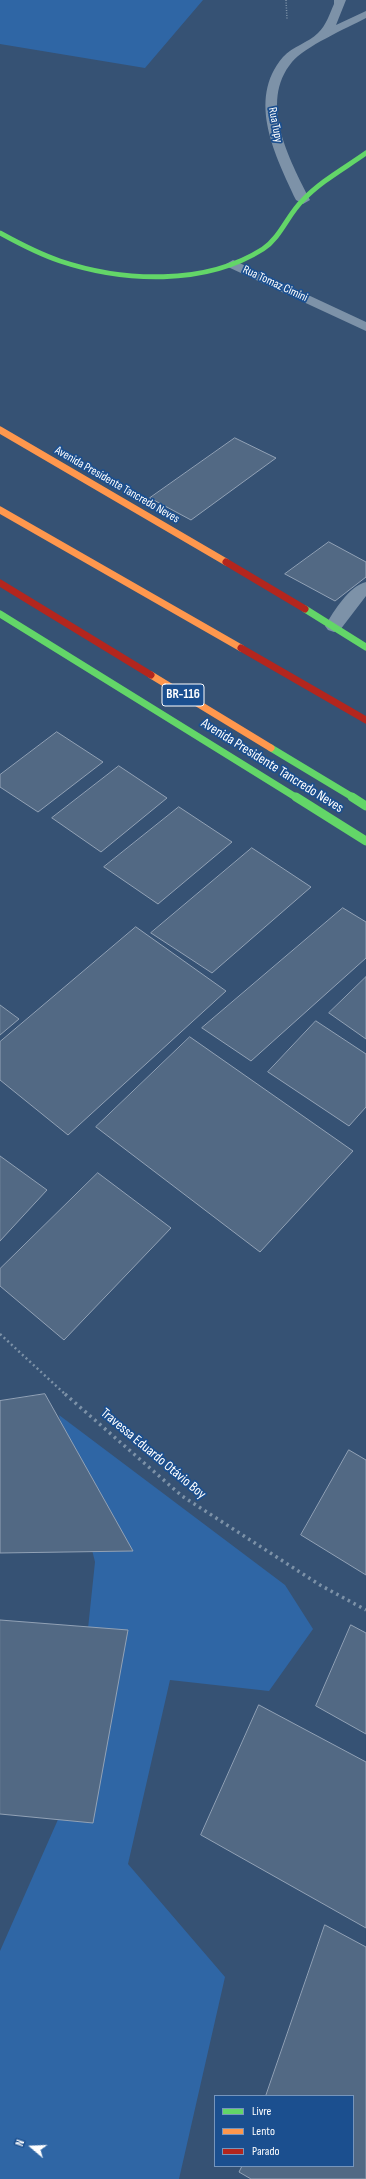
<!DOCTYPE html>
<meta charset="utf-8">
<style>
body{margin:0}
#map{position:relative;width:366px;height:2179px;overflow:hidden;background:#365274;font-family:"Sofia Sans Condensed",sans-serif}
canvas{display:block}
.legend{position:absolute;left:214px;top:2095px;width:140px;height:72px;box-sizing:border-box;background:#1b4f8f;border:1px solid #7695bc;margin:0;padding:5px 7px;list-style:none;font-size:12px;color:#fff}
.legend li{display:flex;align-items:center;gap:8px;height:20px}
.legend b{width:20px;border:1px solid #7695bc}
.north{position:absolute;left:12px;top:2127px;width:40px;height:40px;-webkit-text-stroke:3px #1b4f8f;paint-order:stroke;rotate:289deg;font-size:11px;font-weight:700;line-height:16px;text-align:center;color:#fff}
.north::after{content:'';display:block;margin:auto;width:14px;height:18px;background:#fff;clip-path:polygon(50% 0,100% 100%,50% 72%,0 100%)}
</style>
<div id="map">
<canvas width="366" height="2179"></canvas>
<ul class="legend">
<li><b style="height:5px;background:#63d668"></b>Livre</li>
<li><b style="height:5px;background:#ff974d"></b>Lento</li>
<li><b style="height:5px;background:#b3261e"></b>Parado</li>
</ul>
<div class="north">N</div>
</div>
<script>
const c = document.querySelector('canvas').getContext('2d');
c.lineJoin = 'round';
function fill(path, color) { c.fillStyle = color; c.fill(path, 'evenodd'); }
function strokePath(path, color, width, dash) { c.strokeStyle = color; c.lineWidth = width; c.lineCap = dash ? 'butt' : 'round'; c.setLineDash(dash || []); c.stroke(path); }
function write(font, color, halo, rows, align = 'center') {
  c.font = font + ' "Sofia Sans Condensed",sans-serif'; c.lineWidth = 3.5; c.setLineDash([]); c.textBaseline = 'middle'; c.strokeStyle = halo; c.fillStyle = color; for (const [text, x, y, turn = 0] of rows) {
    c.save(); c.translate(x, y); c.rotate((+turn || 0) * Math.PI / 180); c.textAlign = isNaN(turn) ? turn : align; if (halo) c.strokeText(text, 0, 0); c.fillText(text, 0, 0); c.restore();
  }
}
fill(new Path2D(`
 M0,0h203l-58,68 -145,-24z
 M59,1415l226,170 28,44 -44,62 -99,-11 -42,184 97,113 -46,202h-179v-228l71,-161 24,-228z`), '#2f66a5');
const building = new Path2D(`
 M235,438l41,20 -85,62 -41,-22z
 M329,542l37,20v15l-31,24 -50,-27z
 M57,732l46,30 -65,50 -38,-25v-12z
 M119,766l48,32 -66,54 -49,-34z
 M179,807l53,35 -74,62 -54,-37z
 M252,848l59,39 -99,86 -61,-40z
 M343,908l23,14v36l-115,103 -49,-33z
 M136,927l90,64 -158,144 -68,-55v-38z
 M366,977v62l-37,-26z
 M0,1005l19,14 -19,16z
 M316,1021l50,33v53l-17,19 -81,-54z
 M190,1037l163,114 -93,101 -164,-125z
 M0,1156l47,34 -47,51z
 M98,1173l73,55 -107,112 -64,-54v-17z
 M45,1394l88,157 -133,2v-152z
 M349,1450l17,10v115l-65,-40z
 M0,1620l128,10 -35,193 -93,-9z
 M351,1625l15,8v101l-50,-28z
 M259,1705l107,57v166l-165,-93z
 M325,1925l41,22v232h-115l-12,-7 3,-6h111v-70h-87z`);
fill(building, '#526984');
strokePath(building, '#92a2b6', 1);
strokePath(new Path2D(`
 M286,0l1,19`), '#7d92a8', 1.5, [1, 1.5]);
strokePath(new Path2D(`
 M0,1334l66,61`), '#7d92a8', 2.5, [2, 3]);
strokePath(new Path2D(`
 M65,1394l117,102 138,89 46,25`), '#7d92a8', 3.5, [2.5, 4]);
fill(new Path2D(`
 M334,0h12l-10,25 30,-14v7c-19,10 -62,29 -74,44 -34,41 -2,98 18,138l-7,4 -7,-4c-20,-43 -50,-100 -13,-143 10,-11 25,-14 35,-24 8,-7 12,-20 16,-29z
 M233,260l133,62v9l-138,-64 -2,-3z
 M366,582v14l-26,34 -6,2 -6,-2 -3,-4c9,-15 24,-40 41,-44z`), '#7d92a8');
strokePath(new Path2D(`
 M0,233c20,11 39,21 60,28 63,21 145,25 203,-12 18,-12 25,-35 40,-49 18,-19 42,-32 63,-47`), '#63d668', 5);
strokePath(new Path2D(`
 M305,609l61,38
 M0,614l297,184
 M271,748l83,50`), '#63d668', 7);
strokePath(new Path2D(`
 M296,797l70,44
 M352,797l14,9`), '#63d668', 9);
strokePath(new Path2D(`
 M0,430l226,132
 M0,510l241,138
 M151,675l120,73`), '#ff974d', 7);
strokePath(new Path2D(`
 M226,562l79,47
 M0,583l151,92
 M241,648l125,72`), '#b3261e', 7);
write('12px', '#fff', '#1b4f8f', [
 ["Rua Tupy",275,125,79],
 ["Rua Tomaz Cimini",275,284,25],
 ["Avenida Presidente Tancredo Neves",117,485,30]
]);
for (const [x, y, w] of [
 [183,695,42]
]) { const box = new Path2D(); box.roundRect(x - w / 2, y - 11, w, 22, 3); c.fillStyle = '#1b4f8f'; c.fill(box); strokePath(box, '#fff', 1); }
write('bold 13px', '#fff', null, [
 ["BR-116",183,695]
]);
write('14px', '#fff', '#1b4f8f', [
 ["Avenida Presidente Tancredo Neves",272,766,32],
 ["Travessa Eduardo Otávio Boy",153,1454,40]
]);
</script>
